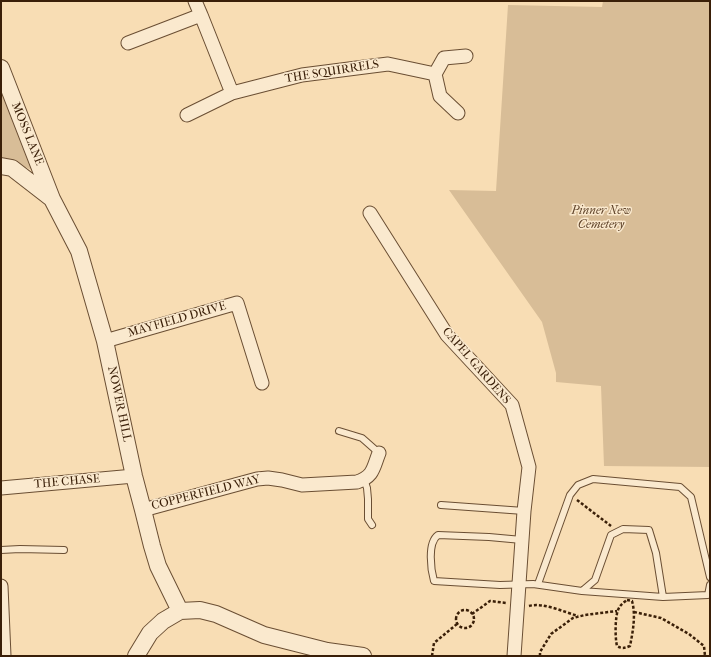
<!DOCTYPE html>
<style>
body{margin:0}
#map{position:relative;width:711px;height:657px;overflow:hidden;background:#f8ddb4;font-family:"IM FELL French Canon",serif}
canvas{display:block}
.frame{position:absolute;inset:0;border:2px solid #3a1f08;pointer-events:none}
</style>
<div id="map">
<canvas width="711" height="657"></canvas>
<div class="frame"></div>
</div>
<script>
const c = document.querySelector('canvas').getContext('2d');
c.lineJoin = 'round';
function fill(path, color) { c.fillStyle = color; c.fill(path, 'evenodd'); }
function strokePath(path, color, width, dash) { c.strokeStyle = color; c.lineWidth = width; c.lineCap = dash ? 'butt' : 'round'; c.setLineDash(dash || []); c.stroke(path); }
function write(font, color, halo, rows, align = 'center') {
  c.font = font + ' "IM FELL French Canon",serif'; c.lineWidth = 3; c.setLineDash([]); c.textBaseline = 'middle'; c.strokeStyle = halo; c.fillStyle = color; for (const [text, x, y, turn = 0] of rows) {
    c.save(); c.translate(x, y); c.rotate((+turn || 0) * Math.PI / 180); c.textAlign = isNaN(turn) ? turn : align; if (halo) c.strokeText(text, 0, 0); c.fillText(text, 0, 0); c.restore();
  }
}
fill(new Path2D(`
 M603,1h107v466l-106,-1 -3,-80 -45,-4v-9l-14,-51 -93,-132 47,1 12,-186 94,2z
 M1,89l35,83 -26,-12 -9,-2z`), '#d8bd97');
const service = new Path2D(`
 M339,431l23,7 17,15
 M364,479l3,9 1,11v20l4,6
 M441,505l83,6
 M522,540l-33,-3 -51,-2c-11,8 -7,35 -4,46l66,4 33,-1 49,7 13,-11 16,-45 12,-6 26,1 7,23 7,44
 M1,550l19,-1 44,1
 M538,584l32,-89 8,-10 15,-6 87,8 11,10 19,80
 M582,591l81,6 45,-2 2,-10`);
const minor = new Path2D(`
 M195,1l6,14 31,78 70,-18 86,-11 47,10 9,-16 22,-2
 M128,43l73,-28
 M435,74l5,22 18,17
 M187,115l45,-22
 M370,213l77,122 65,70 17,62 -5,44 -10,145
 M105,341l132,-38 25,80
 M1,488l133,-12
 M143,510l114,-31 11,-1 14,2 20,5 55,-3c17,-6 16,-14 22,-29
 M1,586l3,70`);
const tertiary = new Path2D(`
 M1,68l51,131 27,52 26,90 29,135 9,34 9,36 6,20 22,45
 M1,166l11,2 40,31
 M136,656l14,-23 13,-12 17,-10 20,-1 16,4 48,21 63,16 36,5`);
strokePath(service, '#6a4e33', 8);
strokePath(minor, '#6a4e33', 15);
strokePath(tertiary, '#6a4e33', 18);
strokePath(new Path2D(`
 M577,500l34,26
 M627,600l5,1c4,14 1,30 -2,45 -5,2 -8,3 -13,0 -2,-8 -2,-28 1,-36 2,-5 5,-7 9,-10z
 M529,606c14,-4 35,6 49,10
 M456 619a9 9 0 1 1 18 0a9 9 0 1 1-18 0Z
 M634,612l27,6 28,16 15,12 1,10
 M472,614l18,-13 16,2
 M432,656l2,-13 23,-19
 M540,656v-4l11,-18 22,-16 12,-3 32,-4`), '#3a1f08', 2.5, [3, 2]);
strokePath(service, '#fae9ce', 6);
strokePath(minor, '#fae9ce', 13);
strokePath(tertiary, '#fae9ce', 16);
write('12px', '#3a1f08', '#fae9ce', [
 ["THE SQUIRRELS",332,72,-9],
 ["MOSS LANE",27,134,68],
 ["MAYFIELD DRIVE",177,320,-16],
 ["CAPEL GARDENS",476,366,49],
 ["NOWER HILL",119,404,78],
 ["THE CHASE",67,482,-5],
 ["COPPERFIELD WAY",206,493,-14]
]);
write('italic 12px', '#62462c', '#fae9ce', [
 ["Pinner New",601,211],
 ["Cemetery",601,225]
]);
</script>
